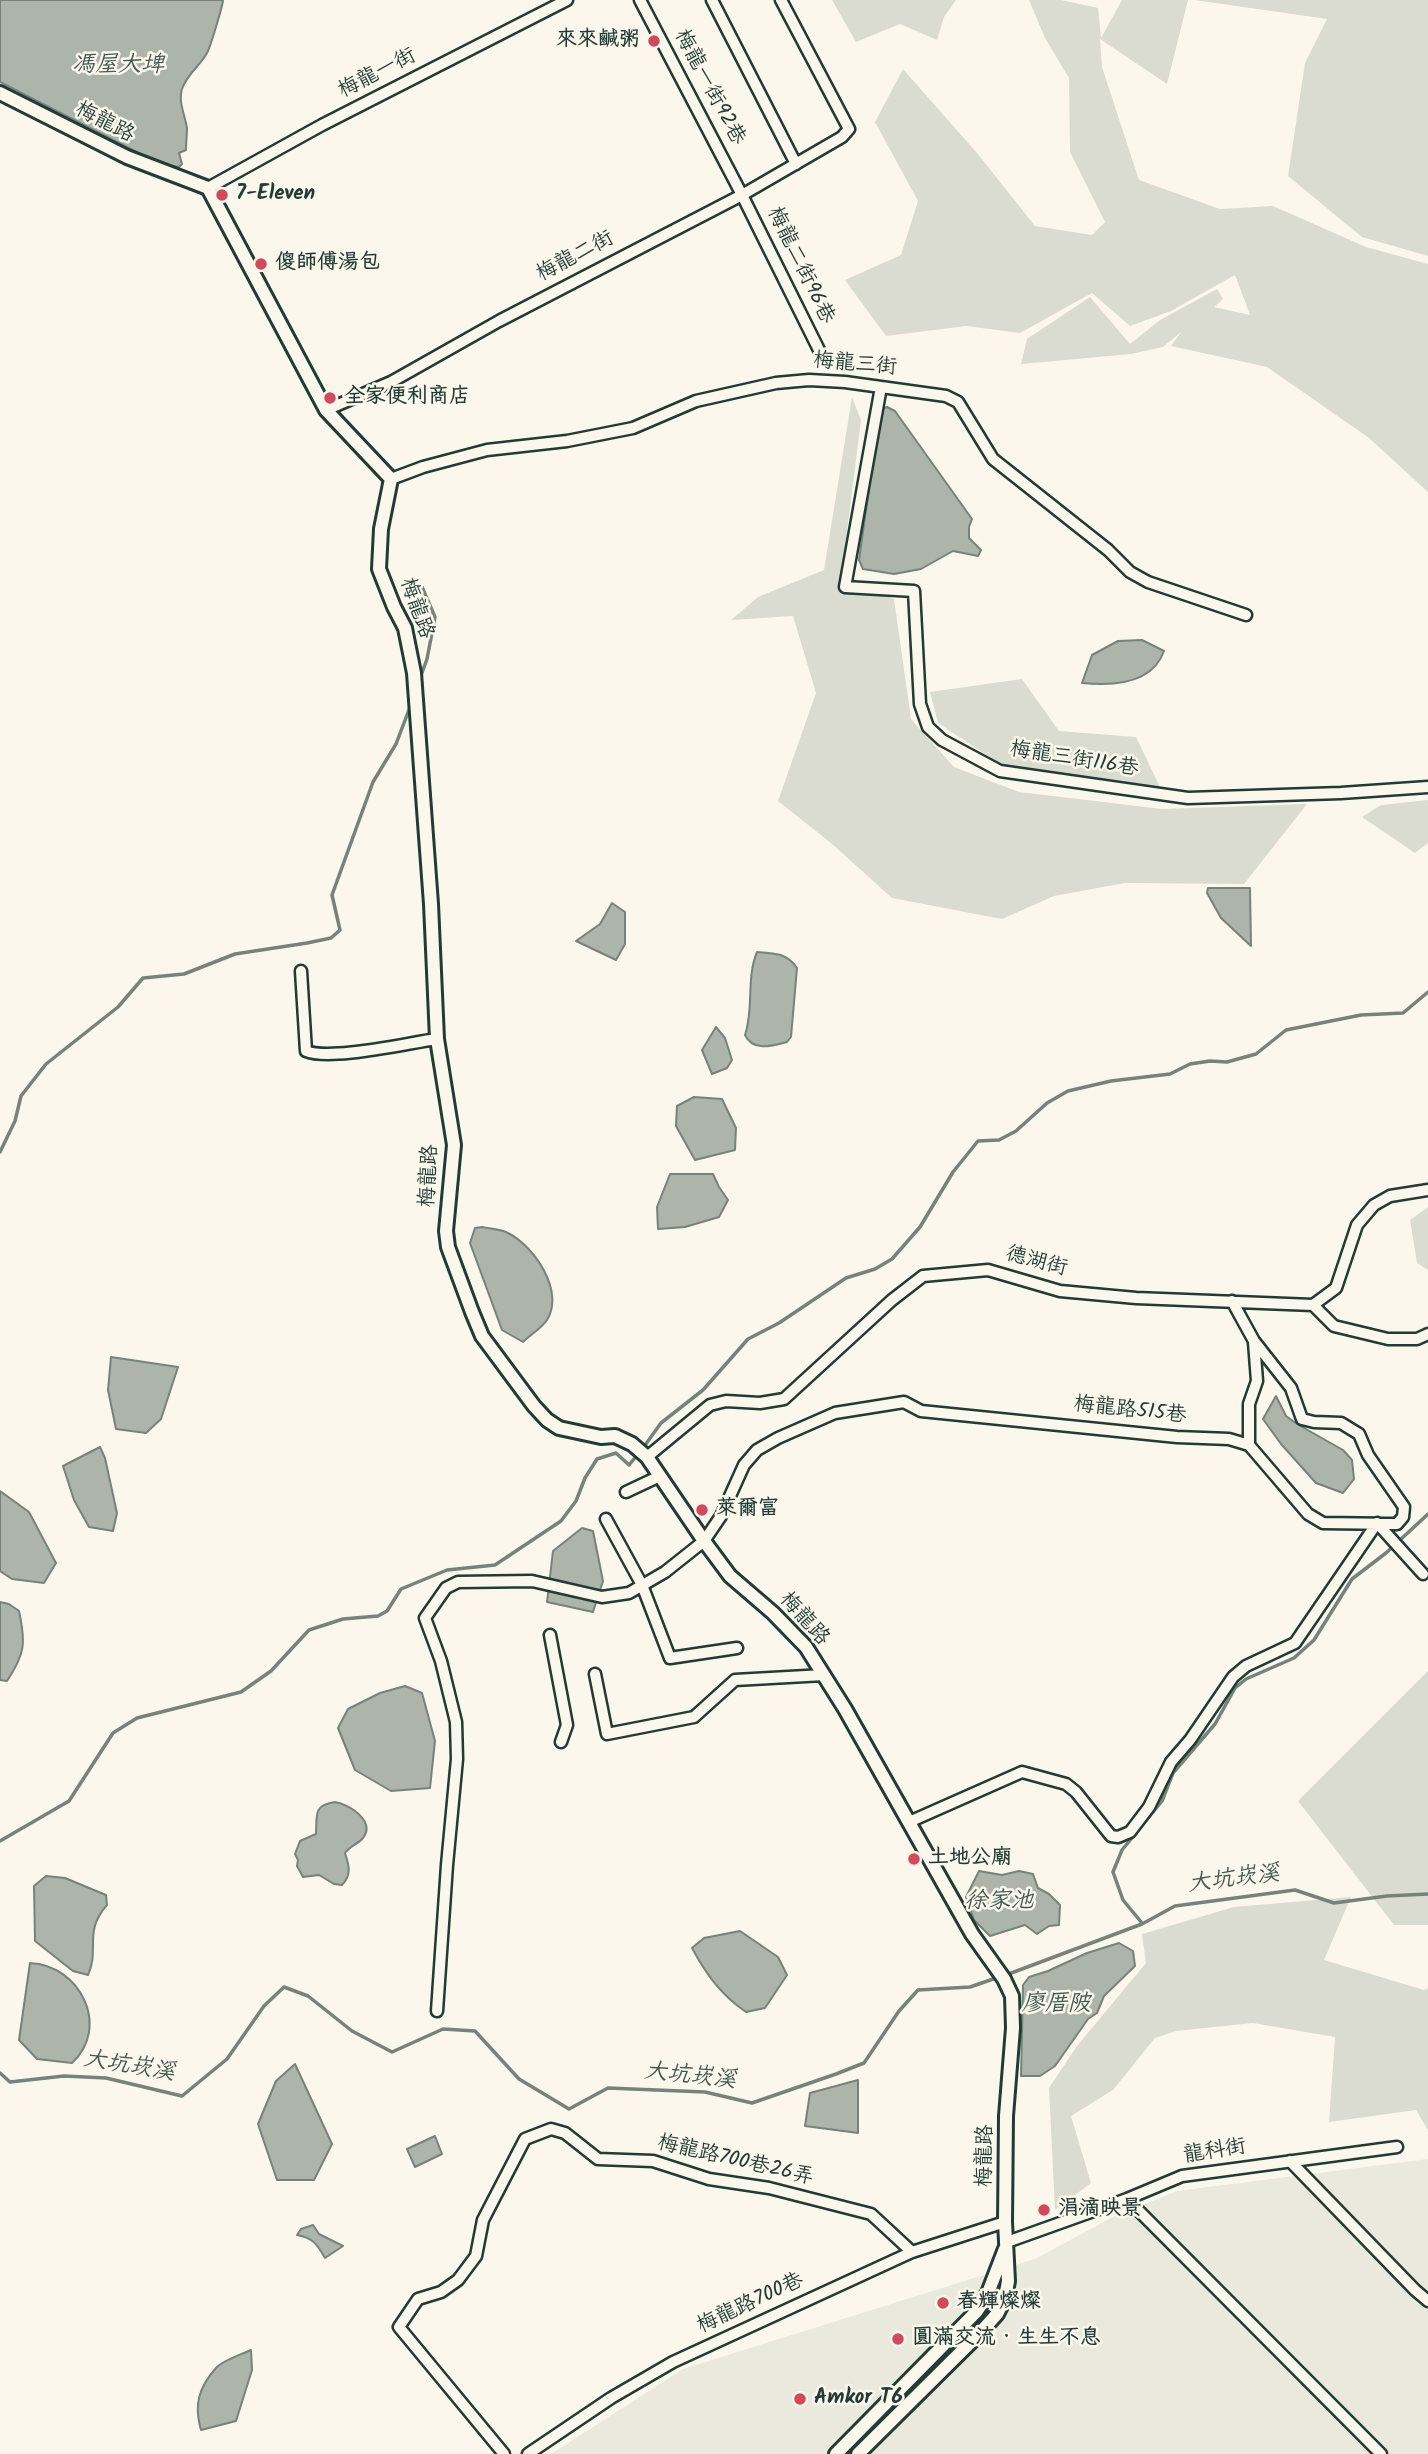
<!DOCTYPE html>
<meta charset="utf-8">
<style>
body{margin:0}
canvas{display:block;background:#fbf7ec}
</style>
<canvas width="1428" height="2454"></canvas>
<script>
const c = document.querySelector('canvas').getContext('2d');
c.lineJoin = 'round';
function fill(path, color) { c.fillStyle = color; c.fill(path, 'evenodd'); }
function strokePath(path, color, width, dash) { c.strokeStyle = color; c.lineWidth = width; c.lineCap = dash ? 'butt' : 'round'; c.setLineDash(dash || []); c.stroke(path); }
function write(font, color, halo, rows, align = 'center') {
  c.font = font + ' Kalam,"LXGW WenKai TC",sans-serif'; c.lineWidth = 5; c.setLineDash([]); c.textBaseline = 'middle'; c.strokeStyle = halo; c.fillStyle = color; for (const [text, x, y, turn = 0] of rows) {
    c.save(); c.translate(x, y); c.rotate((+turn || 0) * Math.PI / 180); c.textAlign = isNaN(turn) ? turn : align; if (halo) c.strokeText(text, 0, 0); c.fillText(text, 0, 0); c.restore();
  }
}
fill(new Path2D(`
 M1428,2159v295h-877l132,-85 352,-110 78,-42 64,-26z`), '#eae9de');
fill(new Path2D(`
 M832,0h124l-12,17 -7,23 -37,-16 -44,18z
 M1029,0h32l37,8 3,30 21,-38h66l-21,84 -67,-45 2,28 37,113 81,29 53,-3 93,41 62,17v228l-59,-54 -102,-71 -96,-21 10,-14 -18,15 -32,7 -110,10 6,-25 63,-42 40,47 30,-24 57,-31 6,10 -9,8 36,8 -15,-40 -64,36 -41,15 -38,-33 -72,40 -54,-7 -80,10 -41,-56 56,-25 17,-54 -43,-79 28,-53 74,84 58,73 57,9 13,-13 -35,-70 -1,-74 -24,-40z
 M1194,0h234v256l-66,-19 -74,-61 17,-113 22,-44z
 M852,397l9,23 -20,160 53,19 17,120 43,48 65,25 143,17 145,-5 -63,80 -119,-1 -71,13 -52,23 -110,-21 -61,-55 -53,-42 38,-108 -23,-77 -62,4 27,-23 66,-27z
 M1022,679l37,52 77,6 24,50 -160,-23 -62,-41 -8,-31z
 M1428,800v43l-13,10 -53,-36 19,-12z
 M1428,1207v63l-11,-7 -7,-43z
 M1428,1671v254h-34l-96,-124z
 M1351,1897l-27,63 100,30 4,-2v142l-12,-20 -87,12 6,-85 -82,-14 -77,8 -21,7 -42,52 -42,26 20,67 -36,27 -6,-122 28,-42 69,-83 -4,-29 92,-27z`), '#dbdcd1');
const water = new Path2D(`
 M0,0h223c0,5 -13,48 -16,53 -7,13 -20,21 -25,36 -4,13 3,26 5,39 0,7 -1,15 -1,22l-7,3 3,11 -3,3 -17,-2 -162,-83z
 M887,407l8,4 77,108 -3,8v11l12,12 -3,6 -25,-5 -32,18 -27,5 -31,-5 -4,-9 21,-150z
 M1142,640l22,11c-12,34 -52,35 -82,32l10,-28 26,-14z
 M1208,888h42l1,58 -30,-28 -14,-25z
 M612,903l13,9v32l-9,16 -40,-19 24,-17z
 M757,952c17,1 30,1 40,16l-6,69 -4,5c-15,4 -34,10 -42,-7 9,-26 1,-57 12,-83z
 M716,1027l9,11 7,22 -5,8 -15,6 -10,-24z
 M694,1097l28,2 14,29 -1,22 -40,10 -19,-34 1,-20z
 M670,1174h43l6,13 9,13 -9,17 -34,10 -27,2 -1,-22z
 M482,1227c8,2 19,2 26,6 26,13 57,58 39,87 -5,8 -17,15 -24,22l-21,-12 -32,-87 5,-15z
 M111,1357l67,10 -17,52 -15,14 -30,-4 -8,-39z
 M1276,1396l10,20 11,8 46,26 9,10 2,19 -11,14 -27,-10 -35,-39 -18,-25z
 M100,1447l5,11 12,55 -4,18 -24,-4 -15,-27 -11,-34z
 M0,1491l29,21 27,51 -12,20 -32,-4 -12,-8z
 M582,1528l11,3 10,50 -10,31 -46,-10 6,-51z
 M0,1602l9,2 10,7c7,32 6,43 -12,70l-7,-1z
 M405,1686l17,7 13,48 -5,47 -39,3 -36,-21 -17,-42 10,-19 32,-16z
 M335,1802c14,2 41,19 28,36 -5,6 -13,8 -18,15 4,12 7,22 -3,32l-8,-1 -15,-9 -16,2 -6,-11 1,-6 -3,-6 5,-13 16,-7c1,-19 -3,-29 19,-32z
 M979,1871l23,4 17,-4 14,3 5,14 11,6 11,11 -1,20 -10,1 -12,8 -12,-9 -35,11 -16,-16 -8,-23z
 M46,1876l19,2 41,17 1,10c-24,27 -7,44 -19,70l-15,-4 -38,-30 -1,-55z
 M740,1931l38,26 9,18 -22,33 -19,4c-25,-17 -40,-38 -54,-64l12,-10z
 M1119,1943l14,8 2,15 -31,30 -7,17 -9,6 -33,47 -15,10h-19l2,-91 6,-8 19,-6 39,-18z
 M30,1963c50,2 81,64 42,100l-35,-4 -18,-19z
 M295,2064l37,80 -18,36h-37l-19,-56 18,-43z
 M858,2080v53l-53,-7 5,-33z
 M435,2136l7,18 -27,13 -8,-18z
 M313,2225l6,9 24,12 -18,12c-8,-14 -12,-20 -28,-23l4,-6z
 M251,2350l1,20 -16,51 -35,9c-7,-24 -3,-42 15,-62 7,-8 24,-13 35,-18z`);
fill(water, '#adb4aa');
strokePath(water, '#74847b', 2);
strokePath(new Path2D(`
 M419,681l8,-22 8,-42 -13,-30
 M0,1152l15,-31 6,-25 25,-32 72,-57 25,-29 41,-4 51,-20 72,-11 24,-5 9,-8 -8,-35 41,-113 23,-38 16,-42
 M643,1448l18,-25 42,-33 45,-51 31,-16 67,-45 29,-9 17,-10 28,-32 33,-55 25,-31 21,-1 17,-9 31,-28 21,-12 43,-10 59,-7 20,-10 20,-3 17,1 29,-8 30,-24 75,-15 42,-2 25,-21
 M0,1841l69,-40 44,-68 24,-15 104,-26 30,-21 38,-41 34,-11 35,-3 9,-5 14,-22 46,-19 48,-5 66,-44 15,-20 9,-23 12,-19 19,-6 13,12 9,-11
 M1142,1923l-19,-23 -10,-28 9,-22 40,-49 11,-28 42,-49 20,-36 11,-9 48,-21 20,-18 38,-61 34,-26 42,-39
 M1006,1975l136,-51 33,-18 120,-16 39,13 53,-7 41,-2
 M0,2073l10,9 54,-6 42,2 76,18 45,-37 37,-53 20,-19 24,9 44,35 40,21 51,-23 32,2 44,48 50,30 39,-21 97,4 47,11 84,-29 28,-11 35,-52 19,-21 52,-3 29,-10`), '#74847b', 3.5);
const minor = new Path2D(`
 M640,0l102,195 79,159
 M712,0l84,164
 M208,188l114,-63 245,-125
 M881,387l-36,200 69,4 6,113 8,23 14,13 58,31 188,27 153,-5 87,-6
 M326,410l65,-28 108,-61 243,-126 100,-58 7,-8 -68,-129
 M391,479l32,-12 64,-17 80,-9 66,-13 63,-27 80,-18 33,-3 36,2 101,14 12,6 35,57 115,91 22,22 18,10 98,33
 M301,971l5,80c24,10 101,-8 131,-12
 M1313,1305l23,-17 21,-63 17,-20 16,-9 38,-6
 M1249,1445v-41l8,-23 -3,-39
 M647,1457l63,-52 16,-4 34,2 24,-4 108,-99 31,-24 65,-6 72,21 76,7 177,7 21,21 54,13h29l11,-5
 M626,1492l34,-16
 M606,1519l36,66 28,73 67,-10
 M550,1635l17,90 -6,17
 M595,1674l12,60 87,-17 41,-37 89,-5
 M909,1822l113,-50 44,12 10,8 35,44 7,1 12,-5 19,-25 22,-45 19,-22 43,-63 13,-11 49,-23 82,-120 46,51
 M437,2011l10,-146 10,-106 -1,-37 -15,-61 -16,-43 21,-30 12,-6 74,-1 70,16 27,-4 36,-21 39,-31 17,-25 23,-51 13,-15 21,-12 57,-25 69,-11 17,9 256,26 52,2 20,6 59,69 15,9 74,1 6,-7 1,-10 -36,-52 -9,-21 -18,-11 -27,-1 -12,-3 -11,-31 -37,-47 -22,-40
 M1290,2161l125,129 13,11
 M1127,2199l254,255
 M1007,2242l120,-43 55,-23 215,-29
 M504,2454l-105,-127 19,-28 23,-7 17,-12 18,-24 7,-36 42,-81 26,-10 14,4 33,26 55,2 56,18 60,9 102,26 41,38
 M528,2454l83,-56 62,-36 239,-110 93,-30`);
const tertiary = new Path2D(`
 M0,93l127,64 81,31 118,222 65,69 -10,50 -2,40 15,38 11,21 9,45 17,231 6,135 17,106 -8,86 2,16 24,65 10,24 52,70 13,14 12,8 42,9 14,-1 17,8 15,13 57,84 26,35 43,37 33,34 39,62 127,225 32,45 8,17 1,32 -7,88 -1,106 3,59 -3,17 -8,16 -19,21 -120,119
 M836,2454l141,-143 11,-18 17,-44`);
strokePath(minor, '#1f3d34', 15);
strokePath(tertiary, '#1f3d34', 18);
strokePath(minor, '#fbf7ec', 10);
strokePath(tertiary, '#fbf7ec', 12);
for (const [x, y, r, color] of [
 [654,41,7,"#d1495b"],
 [222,195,7,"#d1495b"],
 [261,264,7,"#d1495b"],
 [330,398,7,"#d1495b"],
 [702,1510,7,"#d1495b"],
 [914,1859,7,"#d1495b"],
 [1044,2210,7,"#d1495b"],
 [943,2303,7,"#d1495b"],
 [898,2339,7,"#d1495b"],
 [800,2399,7,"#d1495b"]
]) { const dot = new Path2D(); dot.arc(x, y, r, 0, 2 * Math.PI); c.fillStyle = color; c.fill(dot); strokePath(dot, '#fbf7ec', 2.5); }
write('bold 21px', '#1f3d34', '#fbf7ec', [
 ["來來鹹粥",640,41,"right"],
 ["7-Eleven",236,195],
 ["傻師傅湯包",275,264],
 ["全家便利商店",344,398],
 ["萊爾富",716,1510],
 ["土地公廟",928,1859],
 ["涓滴映景",1058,2210],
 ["春輝燦燦",957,2303],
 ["圓滿交流．生生不息",912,2339],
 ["Amkor T6",814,2399]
], 'left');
write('21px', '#1f3d34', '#fbf7ec', [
 ["梅龍一街",378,75,-27],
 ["梅龍一街92巷",708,88,62],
 ["梅龍路",104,124,27],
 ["梅龍二街",576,258,-28],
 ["梅龍二街96巷",799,266,64],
 ["梅龍三街",855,366,5],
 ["梅龍路",415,609,70],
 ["梅龍三街116巷",1074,761,9],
 ["梅龍路",431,1176,-87],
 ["德湖街",1036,1263,15],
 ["梅龍路515巷",1130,1412,6],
 ["梅龍路",803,1620,48],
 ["龍科街",1215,2153,-9],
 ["梅龍路",987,2156,-89],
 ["梅龍路700巷26弄",735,2162,13],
 ["梅龍路700巷",751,2305,-25]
]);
write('italic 23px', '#425b52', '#fbf7ec', [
 ["馮屋大埤",118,67],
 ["大坑崁溪",1234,1881,-7],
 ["徐家池",999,1903],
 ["廖厝陂",1056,2006],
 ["大坑崁溪",129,2068,9],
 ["大坑崁溪",690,2078,6]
]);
</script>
